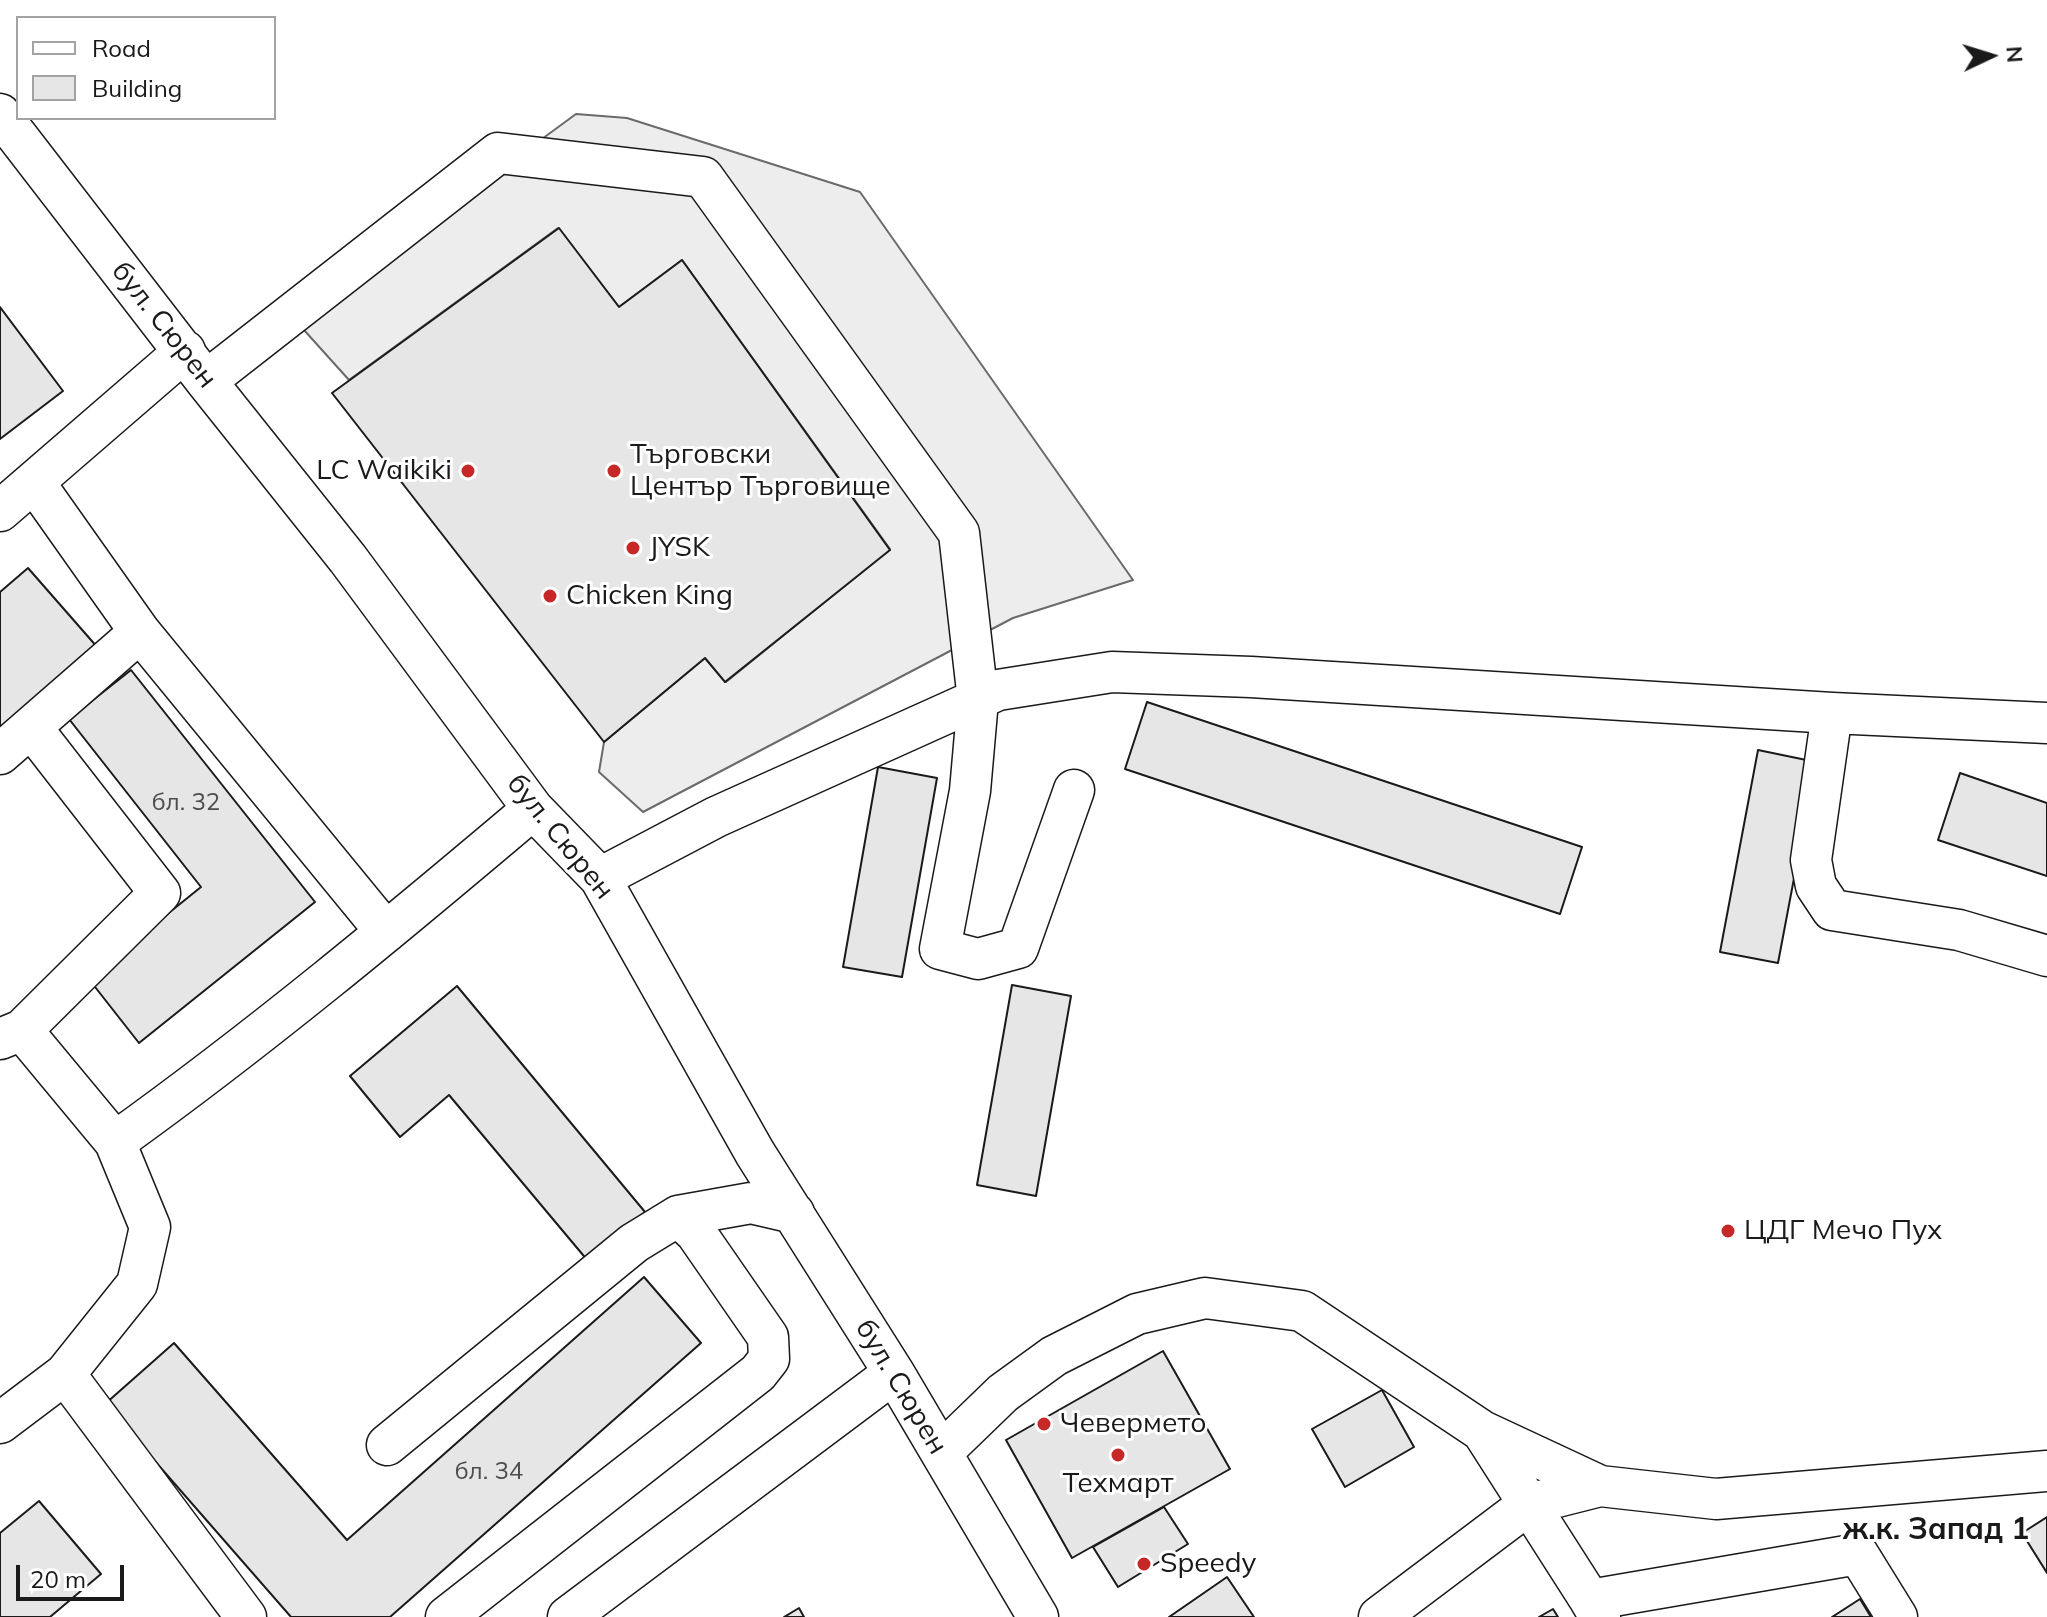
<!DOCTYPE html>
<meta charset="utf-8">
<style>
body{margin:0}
#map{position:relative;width:2047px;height:1617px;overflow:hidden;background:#fff;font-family:Mulish,sans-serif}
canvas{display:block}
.legend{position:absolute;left:16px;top:16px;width:260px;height:104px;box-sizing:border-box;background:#fff;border:2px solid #a3a3a3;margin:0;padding:10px 14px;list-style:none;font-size:24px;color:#1a1a1a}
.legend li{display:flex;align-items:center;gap:16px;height:40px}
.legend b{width:40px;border:2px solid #a3a3a3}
.north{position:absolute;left:1951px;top:16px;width:80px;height:80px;-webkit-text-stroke:6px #fff;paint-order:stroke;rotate:86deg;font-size:22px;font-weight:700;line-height:32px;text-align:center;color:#1a1a1a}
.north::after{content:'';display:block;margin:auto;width:28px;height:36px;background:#1a1a1a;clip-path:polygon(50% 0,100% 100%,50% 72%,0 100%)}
.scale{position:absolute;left:16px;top:1565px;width:108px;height:36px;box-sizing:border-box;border:4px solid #1a1a1a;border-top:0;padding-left:10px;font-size:24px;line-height:28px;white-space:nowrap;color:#1a1a1a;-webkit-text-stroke:6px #fff;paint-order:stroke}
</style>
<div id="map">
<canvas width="2047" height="1617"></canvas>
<ul class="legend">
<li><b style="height:10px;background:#fff"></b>Road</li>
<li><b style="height:22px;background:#e6e6e6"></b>Building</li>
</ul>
<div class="north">N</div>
<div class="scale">20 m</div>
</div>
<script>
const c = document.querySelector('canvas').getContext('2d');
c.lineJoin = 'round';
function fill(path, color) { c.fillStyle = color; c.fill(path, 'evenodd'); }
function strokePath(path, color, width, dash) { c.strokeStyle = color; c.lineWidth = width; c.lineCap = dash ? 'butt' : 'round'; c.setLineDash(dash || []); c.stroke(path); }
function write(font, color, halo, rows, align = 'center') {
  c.font = font + ' Mulish,sans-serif'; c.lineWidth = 6; c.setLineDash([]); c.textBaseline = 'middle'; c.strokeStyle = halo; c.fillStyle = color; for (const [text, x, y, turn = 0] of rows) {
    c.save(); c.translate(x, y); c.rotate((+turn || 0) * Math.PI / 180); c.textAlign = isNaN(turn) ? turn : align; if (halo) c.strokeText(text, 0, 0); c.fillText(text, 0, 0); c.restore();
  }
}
const built = new Path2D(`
 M576,114l51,4 233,74 273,388 -120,38 -370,194 -44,-40 5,-30 101,-84 21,24 164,-133 -208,-289 -63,47 -61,-79 -209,152 -54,-60z`);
fill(built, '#ededed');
strokePath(built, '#6a6a6a', 2);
const building = new Path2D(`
 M559,228l60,79 63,-47 208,290 -165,132 -20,-24 -101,84 -272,-349z
 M0,307l63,84 -63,48z
 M28,568l70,80 -98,87v-143z
 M131,670l184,232 -176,141 -51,-65 113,-91 -132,-168z
 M1147,702l435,145 -22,67 -435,-145z
 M1758,750l58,12 -38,201 -58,-11z
 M878,767l59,11 -35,199 -59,-10z
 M1960,773l87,30v73l-109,-36z
 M1012,985l59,11 -35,200 -59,-11z
 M457,986l188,226 -57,49 -139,-166 -49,42 -50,-61z
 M644,1277l57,66 -311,274h-99l-186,-213 69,-61 173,197z
 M1163,1351l67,118 -158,89 -66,-118z
 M1382,1390l32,57 -69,40 -33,-58z
 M39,1501l62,73 -51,43h-50v-84z
 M1164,1507l24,37 -70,43 -25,-40z
 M2047,1517v56l-25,-40z
 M1227,1577l27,40h-85z
 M1860,1599l11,18h-39z
 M799,1608l5,9h-20z
 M1553,1609l5,8h-19z`);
fill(building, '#e6e6e6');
strokePath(building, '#1a1a1a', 2);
const minor = new Path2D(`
 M0,114l206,267 142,178 185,250 67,69 155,275 139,220 144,244
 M206,381l292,-228 205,24 256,356 19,167 -8,91 -30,158 38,10 40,-11 56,-158
 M34,482l106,150
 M0,511l185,-160
 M1832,713l-21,147 5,26 16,24 127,20 88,26
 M0,754l140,-122 246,300
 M600,878l116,-61 282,-127 114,-18 139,5 581,36 215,10
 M0,1039l22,-9 138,-137 -129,-166
 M115,1142c145,-104 282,-218 418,-333
 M65,1374l181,243
 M0,1423l65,-49 72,-90 13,-57 -35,-85 -93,-112
 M1482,1431l108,169
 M387,1445l247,-202 44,-27 73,-13 43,10
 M942,1452l61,-59 51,-37 83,-42 68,-16 97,13 180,120 118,55 116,13 331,-28
 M446,1617l312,-244 11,-14 -1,-22 -72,-104 -18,-17
 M568,1617l326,-244
 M1379,1617l150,-113 71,-18
 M1600,1617l-10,-17 268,-46 39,63`);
strokePath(minor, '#1a1a1a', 43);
strokePath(minor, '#fff', 40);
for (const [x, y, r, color] of [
 [468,471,8,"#c62828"],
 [614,471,8,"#c62828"],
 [633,548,8,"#c62828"],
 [550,596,8,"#c62828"],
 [1728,1231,8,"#c62828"],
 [1044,1424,8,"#c62828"],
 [1118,1455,8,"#c62828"],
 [1144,1564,8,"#c62828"]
]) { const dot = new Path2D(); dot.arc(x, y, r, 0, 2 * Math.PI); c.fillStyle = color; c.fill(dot); strokePath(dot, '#fff', 3); }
write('24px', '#4d4d4d', null, [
 ["бл. 32",186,803],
 ["бл. 34",489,1472]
]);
write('28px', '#1a1a1a', '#fff', [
 ["бул. Сюрен",164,325,52],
 ["бул. Сюрен",560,837,51],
 ["бул. Сюрен",901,1387,59]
]);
write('28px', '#1a1a1a', '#fff', [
 ["Търговски",630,455],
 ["Център Търговище",630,487],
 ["LC Waikiki",452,471,"right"],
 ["JYSK",649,548],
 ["Chicken King",566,596],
 ["ЦДГ Мечо Пух",1744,1231],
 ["Чевермето",1060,1424],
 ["Техмарт",1118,1484,"center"],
 ["Speedy",1160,1564]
], 'left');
write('bold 30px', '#1a1a1a', '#fff', [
 ["ж.к. Запад 1",1936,1530]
]);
</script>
